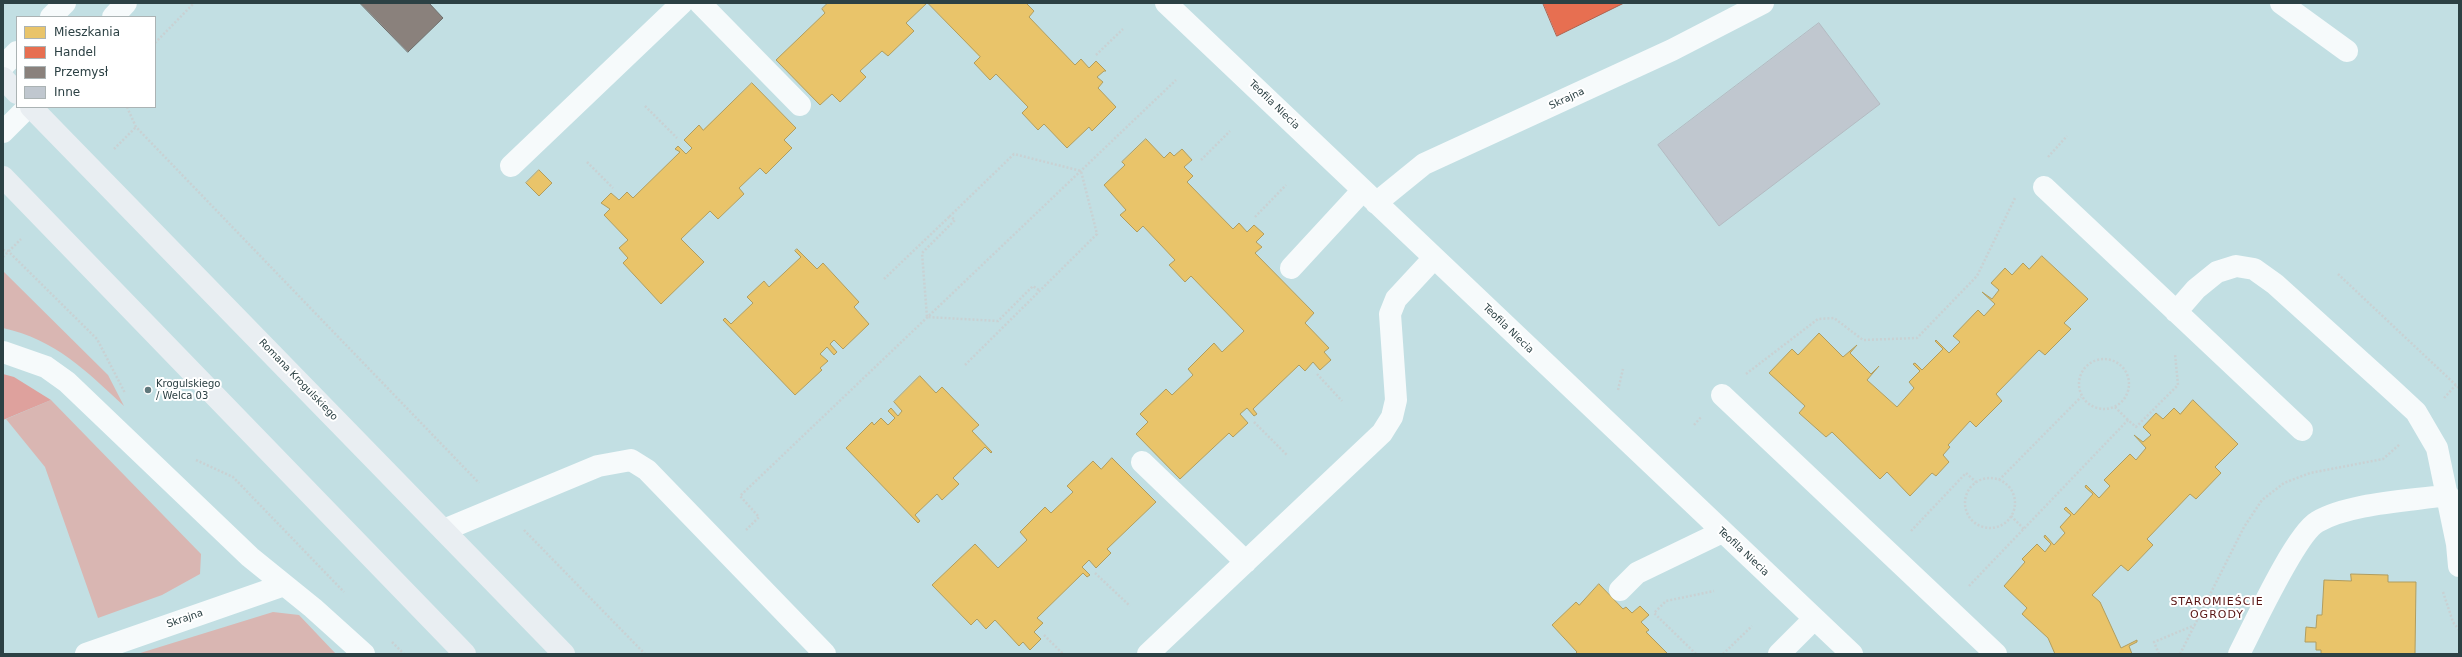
<!DOCTYPE html>
<meta charset="utf-8">
<style>
body{margin:0}
#map{position:relative;width:2462px;height:657px;overflow:hidden;background:#c2dfe3;font-family:"DejaVu Sans",sans-serif}
canvas{display:block}
.frame{position:absolute;inset:0;border:4px solid #2c4144;pointer-events:none}
.legend{position:absolute;left:16px;top:16px;width:140px;height:92px;box-sizing:border-box;background:#fff;border:1px solid #abb3b4;margin:0;padding:5px 7px;list-style:none;font-size:12px;color:#2c4144}
.legend li{display:flex;align-items:center;gap:8px;height:20px}
.legend b{width:20px;border:1px solid #abb3b4}
</style>
<div id="map">
<canvas width="2462" height="657"></canvas>
<div class="frame"></div>
<ul class="legend">
<li><b style="height:11px;background:#e9c46a"></b>Mieszkania</li>
<li><b style="height:11px;background:#e76f51"></b>Handel</li>
<li><b style="height:11px;background:#8a817c"></b>Przemysł</li>
<li><b style="height:11px;background:#c0c7cf"></b>Inne</li>
</ul>
</div>
<script>
const c = document.querySelector('canvas').getContext('2d');
c.lineJoin = 'round';
function fill(path, color) { c.fillStyle = color; c.fill(path, 'evenodd'); }
function strokePath(path, color, width, dash) { c.strokeStyle = color; c.lineWidth = width; c.lineCap = dash ? 'butt' : 'round'; c.setLineDash(dash || []); c.stroke(path); }
function write(font, color, halo, rows, align = 'center') {
  c.font = font + ' "DejaVu Sans",sans-serif'; c.lineWidth = 4; c.setLineDash([]); c.textBaseline = 'middle'; c.strokeStyle = halo; c.fillStyle = color; for (const [text, x, y, turn = 0] of rows) {
    c.save(); c.translate(x, y); c.rotate((+turn || 0) * Math.PI / 180); c.textAlign = isNaN(turn) ? turn : align; if (halo) c.strokeText(text, 0, 0); c.fillText(text, 0, 0); c.restore();
  }
}
fill(new Path2D(`
 M3,271l105,104 16,31c-39,-36 -68,-66 -121,-78z
 M51,400l150,154 -1,20 -38,21 -64,23 -53,-151 -39,-48z
 M273,612l26,3 37,39h-199z`), '#d9b6b2');
fill(new Path2D(`
 M3,374l11,3 37,23 -48,20z`), '#dea19d');
const homes = new Path2D(`
 M828,3h99l-21,20 8,8 -26,25 -6,-5 -22,20 6,6 -26,25 -8,-8 -12,11 -44,-45 49,-47 -3,-4z
 M928,3h98l8,8 -5,6 46,48 6,-6 8,9 7,-7 10,10h-2l-7,6 6,5 -5,6 18,19 -24,24 -3,-4 -22,21 -23,-24 -6,6 -16,-17 6,-6 -32,-33 -6,6 -16,-17 6,-6z
 M752,83l44,45 -12,12 8,8 -26,26 -6,-6 -21,20 5,6 -26,25 -8,-8 -29,28 23,23 -43,42 -38,-41 5,-5 -9,-10 9,-8 -24,-25 6,-6 -9,-6 10,-10 8,7 8,-8 6,6 47,-46 -5,-3 3,-3 8,8 6,-6 -8,-8 15,-15 4,5z
 M1146,139l18,19 6,-6 4,4 8,-7 10,11 -8,7 9,9 -6,6 46,47 6,-6 8,9 7,-7 10,9 -8,8 6,5 -7,6 59,60 -9,10 24,25 -5,4 7,8 -11,10 -7,-8 -8,9 -6,-6 -46,44 4,5 -3,2 -7,-8 -7,6 8,9 -15,14 -4,-4 -49,46 -44,-45 12,-12 -8,-8 26,-25 6,6 21,-20 -5,-6 26,-26 8,9 22,-21 -53,-55 -6,6 -16,-17 6,-5 -32,-34 -6,6 -17,-17 6,-5 -22,-25 21,-20 -3,-3z
 M539,170l13,13 -13,13 -13,-13z
 M797,249l20,20 6,-6 36,39 -5,5 15,17 -26,25 -9,-9 -4,4 7,8 -3,3 -7,-8 -7,7 8,7 -8,7 2,2 -27,25 -72,-75 2,-2 6,6 22,-21 -6,-6 17,-16 5,6 32,-30 -6,-6z
 M2042,256l46,43 -24,24 7,6 -26,26 -6,-5 -43,44 6,7 -26,26 -6,-6 -22,24 2,2 -7,8 6,7 -13,14 -4,-3 -22,23 -23,-24 -7,7 -48,-47 -6,5 -27,-24 6,-7 -36,-33 23,-24 6,6 21,-22 24,24 14,-12 -7,8 21,21 8,-8 -12,14 30,27 17,-19 -5,-6 11,-11 -7,-7 2,-1 7,7 21,-21 -8,-8 1,-1 13,13 11,-11 -7,-6 25,-26 6,6 11,-12 -13,-12 10,7 7,-9 -8,-7 14,-15 7,7 11,-12 6,6z
 M920,376l16,17 6,-6 37,38 -7,6 20,21 -1,1 -6,-6 -32,31 6,6 -17,16 -5,-6 -22,21 5,6 -2,2 -72,-75 26,-26 2,3 7,-7 7,7 7,-7 -7,-7 3,-3 7,8 4,-5 -8,-9z
 M2193,400l45,44 -23,23 6,6 -25,26 -6,-5 -43,45 6,6 -25,26 -7,-6 -29,30 8,7 21,46 16,-8v2l-8,4 3,8h-77l-7,-16 -26,-24 5,-6 -23,-22 21,-24 -3,-3 15,-15 8,8 6,-8 -7,-7 1,-2 9,10 11,-12 -5,-6 11,-12 -7,-6 2,-2 8,8 19,-21 -8,-7 1,-2 13,13 11,-12 -6,-6 26,-26 6,6 10,-12 -12,-13 9,7 8,-7 -8,-8 13,-14 7,6 11,-11 6,6z
 M1112,458l44,44 -49,47 4,4 -15,15 -7,-8 -7,7 8,8 -3,2 -4,-4 -46,45 6,5 -9,9 7,7 -11,11 -7,-8 -4,4 -24,-26 -9,9 -9,-10 -6,6 -39,-40 43,-41 23,24 29,-28 -7,-8 25,-25 6,6 22,-21 -6,-6 26,-25 8,8z
 M2351,574l37,1v7h28l-1,72h-94v-4h-5v-8h-11l1,-15 10,1 1,-13h5l2,-35 27,1z
 M1599,584l24,25 3,-2 6,6 8,-7 9,9 -8,7 8,8 -3,2 22,22h-93l2,-2 -25,-27 24,-23 3,3z`);
fill(homes, '#e9c46a');
strokePath(homes, '#b09d5f', 1);
const shops = new Path2D(`
 M1543,3h81l-67,33z`);
fill(shops, '#e76f51');
strokePath(shops, '#af614d', 1);
const industry = new Path2D(`
 M360,3h69l14,15 -35,34z`);
fill(industry, '#8a817c');
strokePath(industry, '#6e6e6b', 1);
const building = new Path2D(`
 M1819,23l61,81 -161,122 -61,-81z`);
fill(building, '#c0c7cf');
strokePath(building, '#b3bac1', 1);
strokePath(new Path2D(`
 M155,43l39,-40
 M1096,55l27,-26
 M645,106l32,32
 M127,107l9,20 343,356
 M114,149l22,-22
 M2048,157l19,-21
 M1201,160l29,-29
 M587,162l26,26
 M1255,217l31,-32
 M3,250l5,1 89,88 28,54
 M3,257l18,-18
 M2338,274l121,114
 M884,279l66,-63
 M2079 384a25 25 0 1 1 50 0a25 25 0 1 1-50 0Z
 M965,365l132,-131 -16,-63 -67,-17 -64,62 5,4 -33,33 5,64 71,4 35,-35 7,5
 M1317,374l25,27
 M1746,374l72,-55 16,-1 29,22 54,-2 60,-62 38,-78
 M1618,390l5,-21
 M2444,398l12,-13
 M2115,407l13,13
 M1254,422l33,33
 M1694,425l8,-9
 M196,460l37,17 111,115
 M1965 503a25 25 0 1 1 50 0a25 25 0 1 1-50 0Z
 M1999,480l82,-83
 M2011,516l13,13
 M524,530l121,124
 M746,530l13,-13 -19,-21 436,-416
 M1911,531l55,-58 10,9
 M1095,573l35,33
 M1969,586l159,-166 8,7 42,-42 -3,-31
 M2443,592l10,30 6,8
 M1044,635l19,19
 M392,642l12,12
 M1696,654l-42,-41 12,-12 48,-10
 M1723,654l29,-28
 M2159,654l-5,-12 41,-17
 M2180,654l64,-127 18,-27 22,-17 26,-10 73,-14 17,-15`), '#c9d1d3', 2.5, [2, 2]);
strokePath(new Path2D(`
 M700,3l100,102
 M1166,3l686,651
 M2281,3l66,48
 M51,17l14,-14
 M113,17l13,-14
 M3,66l14,-14
 M3,132l25,-25
 M511,166l171,-163
 M2044,187l258,243
 M1376,203l48,-39 248,-114 91,-47
 M1291,268l72,-78
 M2176,312l20,-23 21,-17 19,-6 18,3 21,15 115,104 26,24 21,36 20,96 2,22
 M3,352l43,15 21,15 183,175 63,51 51,46
 M1722,395l274,259
 M1142,462l104,100
 M444,530l154,-64 33,-6 16,10 178,184
 M1620,590l17,-17 85,-41
 M86,654l198,-69
 M1148,654l234,-221 10,-16 4,-17 -6,-86 6,-15 38,-41
 M1779,654l35,-35
 M2239,654c14,-27 56,-119 78,-132 32,-19 93,-21 131,-27`), '#f6fafb', 22);
strokePath(new Path2D(`
 M3,78l14,15
 M31,107l533,547
 M3,177l462,477`), '#e9eef2', 22);
for (const [x, y, r, color] of [
 [148,390,4,"#60787c"]
]) { const dot = new Path2D(); dot.arc(x, y, r, 0, 2 * Math.PI); c.fillStyle = color; c.fill(dot); strokePath(dot, '#fff', 1.5); }
write('10px', '#2c4144', '#fff', [
 ["Skrajna",1567,99,-25],
 ["Teofila Niecia",1274,105,44],
 ["Teofila Niecia",1508,329,44],
 ["Romana Krogulskiego",298,380,46],
 ["Teofila Niecia",1743,552,43],
 ["Skrajna",185,619,-19]
]);
write('10px', '#2c4144', '#fff', [
 ["Krogulskiego",156,384],
 ["/ Welca 03",156,396]
], 'left');
c.letterSpacing = '1px';
write('11px', '#571311', '#fff', [
 ["STAROMIEŚCIE",2217,602],
 ["OGRODY",2217,615]
]);
c.letterSpacing = '0px';
</script>
